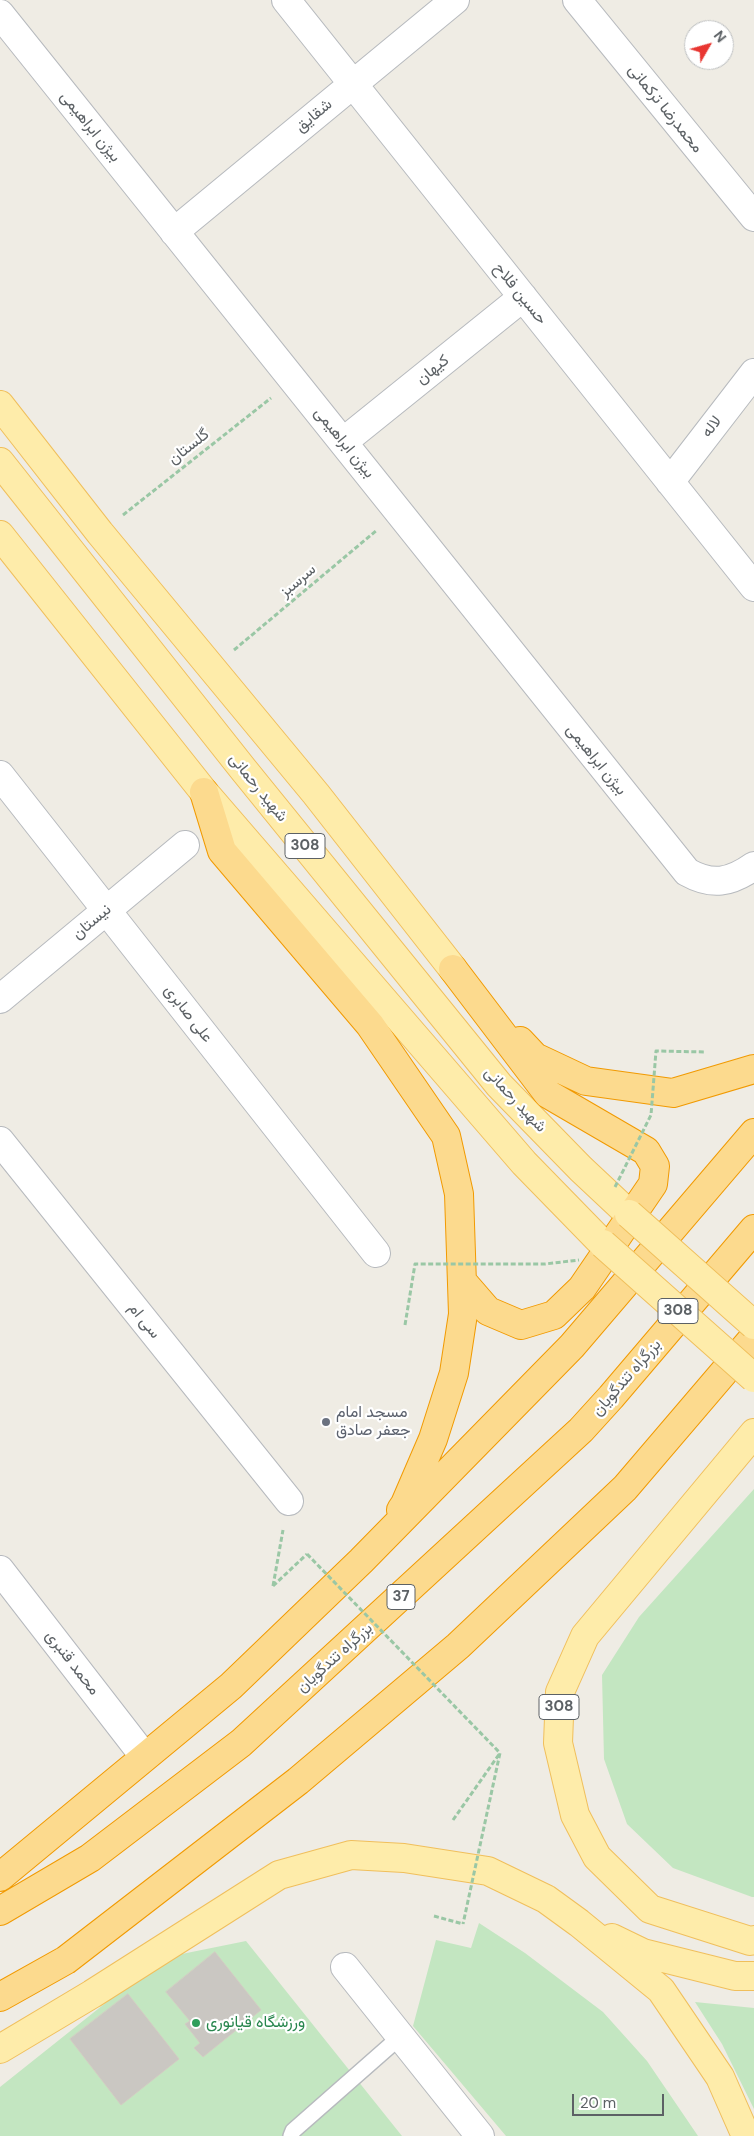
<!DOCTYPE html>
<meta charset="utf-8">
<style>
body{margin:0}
#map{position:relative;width:754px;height:2136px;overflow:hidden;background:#efece4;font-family:"DM Sans",sans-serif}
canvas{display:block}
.north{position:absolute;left:684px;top:20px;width:50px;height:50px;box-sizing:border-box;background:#fff;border:1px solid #bec0c1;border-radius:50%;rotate:52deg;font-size:14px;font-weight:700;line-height:20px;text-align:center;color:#5c6165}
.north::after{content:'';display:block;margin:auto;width:18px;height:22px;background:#e83631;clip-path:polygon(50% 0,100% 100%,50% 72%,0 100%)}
.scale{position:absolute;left:572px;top:2094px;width:92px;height:22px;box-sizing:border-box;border:2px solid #5c6165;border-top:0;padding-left:6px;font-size:15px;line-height:18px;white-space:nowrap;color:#5c6165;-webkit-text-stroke:4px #fff;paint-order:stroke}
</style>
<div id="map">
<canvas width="754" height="2136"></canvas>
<div class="north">N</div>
<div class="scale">20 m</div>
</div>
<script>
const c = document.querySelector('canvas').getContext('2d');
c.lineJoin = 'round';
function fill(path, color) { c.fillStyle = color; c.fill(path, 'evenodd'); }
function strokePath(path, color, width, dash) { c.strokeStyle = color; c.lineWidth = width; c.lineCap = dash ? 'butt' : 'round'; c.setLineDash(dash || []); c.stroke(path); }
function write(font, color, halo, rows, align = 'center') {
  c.font = font + ' "DM Sans",Vazirmatn,sans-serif'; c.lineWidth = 4.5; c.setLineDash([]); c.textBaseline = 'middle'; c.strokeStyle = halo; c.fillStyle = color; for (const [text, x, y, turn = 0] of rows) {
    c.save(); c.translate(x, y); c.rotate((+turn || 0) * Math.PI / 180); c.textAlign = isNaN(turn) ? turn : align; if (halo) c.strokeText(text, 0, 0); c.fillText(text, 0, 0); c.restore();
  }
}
fill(new Path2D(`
 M754,1489v408h-2l-79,-29 -46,-44 -23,-65 -2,-84 37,-58z
 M479,1923l46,30 78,59 44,49 51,75h-192l-93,-110 23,-86 35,8z
 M246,1941l156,195h-402v-49l162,-129z
 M695,2002l59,6v101l-32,-65z`), '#c3e6c1');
const building = new Path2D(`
 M215,1952l46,58 -58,47 -9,-9 6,-5 -15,-19 5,-3 -24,-29z
 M128,1994l51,65 -58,46 -51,-66z`);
fill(building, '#cac7c2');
strokePath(building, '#d3cdc3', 1);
const lane = new Path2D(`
 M291,2136l2,-5 108,-95`);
const street = new Path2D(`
 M286,0l468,587
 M577,0l177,217
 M0,14l687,858c25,14 43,11 67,-6
 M174,232l281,-232
 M343,442l180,-145
 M670,482l84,-109
 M0,775l376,478
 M0,999l185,-154
 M0,1141l289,360
 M345,1967l135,169`);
const secondary = new Path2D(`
 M0,1570l144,186`);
const primary = new Path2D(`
 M0,405l100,128 216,261 137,175
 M0,462l243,307 256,316 82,84 48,45
 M0,535l204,257 320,371 79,81
 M754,1433l-169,203 -25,56 -2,51 17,72 22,42 53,52 100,32 4,-1
 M612,1938l31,15 92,23h19
 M0,2049l92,-55 187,-119 72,-20 53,3 84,13 58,28 33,24 82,67 59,87 26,59`);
const highway = new Path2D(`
 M204,792l18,59 148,174 76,111 13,58 4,120 -9,59 -21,66 -28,65 -4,6
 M453,969l95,125 98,57 9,15 -2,18 -71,104 -28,27 -33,10 -33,-14 -26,-30
 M520,1041l15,16 51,24 87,12 81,-24
 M0,1877l231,-191 130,-125 211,-215 182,-213
 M0,1911l90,-53 151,-115 340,-313 30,-33 143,-168
 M0,1997l66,-37 232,-179 160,-135 167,-158 129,-151`);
strokePath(lane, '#b7babe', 18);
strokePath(street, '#b7babe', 30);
strokePath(secondary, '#b6b9be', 30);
strokePath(primary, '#f0bf5c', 30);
strokePath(highway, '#f19a02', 30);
strokePath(new Path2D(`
 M123,515l148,-117
 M234,650l143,-120
 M273,1586l10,-56
 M273,1586l34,-32
 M453,1820l47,-67
 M434,1916l29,8`), '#9ac7a5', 3, [5, 2.5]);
strokePath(lane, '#fff', 15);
strokePath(street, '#fff', 28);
strokePath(secondary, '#fff', 28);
strokePath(primary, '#feecaa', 28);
strokePath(highway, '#fcda8e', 28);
const primaryBridge = new Path2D(`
 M629,1214l125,111
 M603,1244l151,134`);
strokePath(primaryBridge, '#f0bf5c', 30, []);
strokePath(new Path2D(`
 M615,1187l36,-72 5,-64 49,1
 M405,1325l10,-61h130l34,-4
 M307,1554l193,199 -37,171`), '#9ac7a5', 3, [5, 2.5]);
strokePath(primaryBridge, '#feecaa', 28);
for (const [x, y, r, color] of [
 [326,1422,5,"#6b7280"],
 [196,2023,5,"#2e9e5b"]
]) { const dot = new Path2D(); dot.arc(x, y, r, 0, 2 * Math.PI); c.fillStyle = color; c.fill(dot); strokePath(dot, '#fff', 2); }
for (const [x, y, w] of [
 [305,846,40],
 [678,1311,40],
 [401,1597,28],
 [559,1707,40]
]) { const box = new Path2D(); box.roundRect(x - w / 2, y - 12.5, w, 25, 4); c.fillStyle = '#fff'; c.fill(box); strokePath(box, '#5c6165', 1); }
write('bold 15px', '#5c6165', null, [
 ["308",305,846],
 ["308",678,1311],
 ["37",401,1597],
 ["308",559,1707]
]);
write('16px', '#5c6165', '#fff', [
 ["محمدرضا ترکمانی",665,109,51],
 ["شقایق",314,116,-40],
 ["بیژن ابراهیمی",90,127,51],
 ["حسین فلاح",520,294,51],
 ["کیهان",433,370,-39],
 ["لاله",712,427,-52],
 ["بیژن ابراهیمی",344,443,51],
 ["گلستان",189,447,-38],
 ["سرسبز",298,581,-40],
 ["بیژن ابراهیمی",596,760,51],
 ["شهید رحمانی",258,788,51],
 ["نیستان",92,922,-40],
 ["علی صابری",188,1014,52],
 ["شهید رحمانی",515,1100,47],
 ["سی ام",144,1321,51],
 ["بزرگراه تندگویان",627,1378,-49],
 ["بزرگراه تندگویان",335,1658,-42],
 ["محمد قنبری",72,1663,52]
]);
write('16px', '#5b616d', '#fff', [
 ["مسجد امام",336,1413],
 ["جعفر صادق",336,1431]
], 'left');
write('16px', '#27864d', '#fff', [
 ["ورزشگاه قیانوری",206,2023]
], 'left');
</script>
